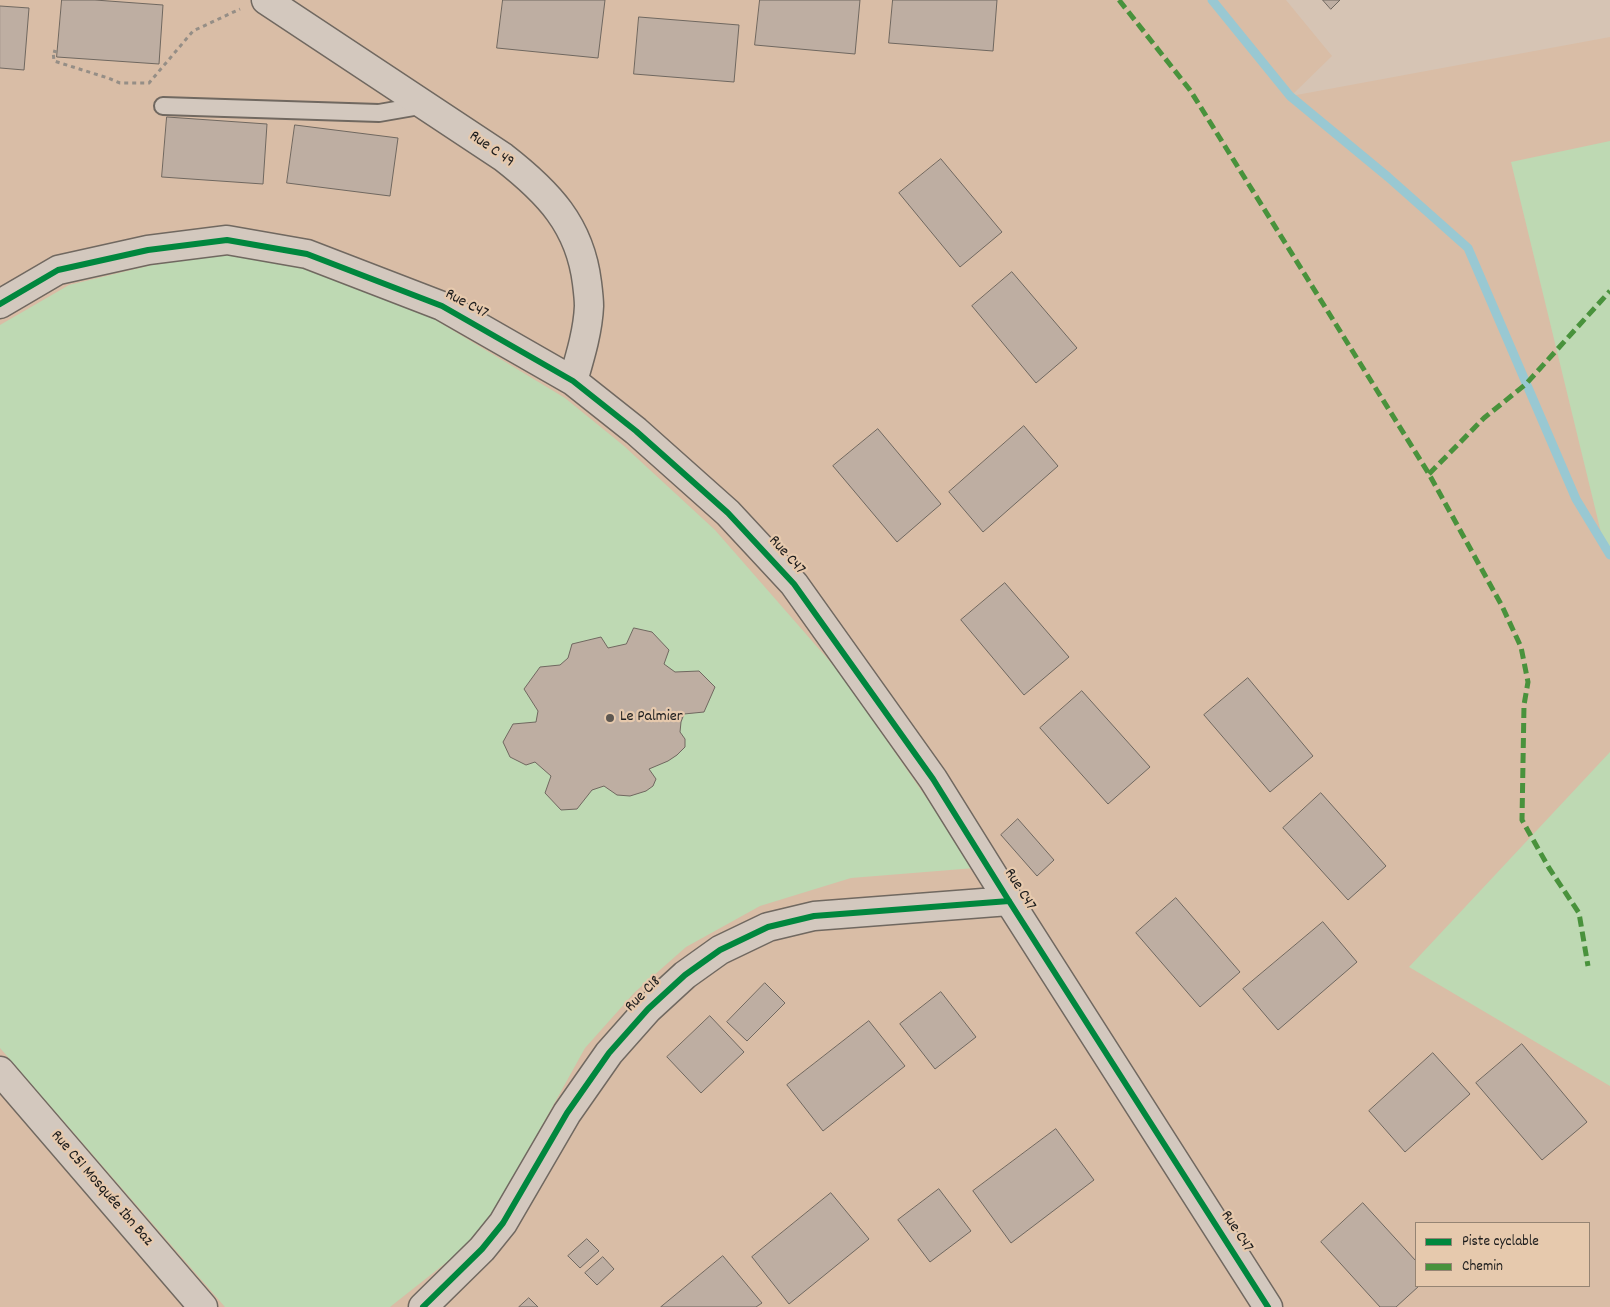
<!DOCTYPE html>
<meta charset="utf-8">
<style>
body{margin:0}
#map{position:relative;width:1610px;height:1307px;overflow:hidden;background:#d6c4b4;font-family:Dekko,sans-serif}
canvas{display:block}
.legend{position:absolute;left:1415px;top:1222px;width:175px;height:65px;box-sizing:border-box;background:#e6c9ad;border:1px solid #958473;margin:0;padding:6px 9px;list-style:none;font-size:15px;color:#1c1c1c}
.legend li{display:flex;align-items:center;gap:10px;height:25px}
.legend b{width:25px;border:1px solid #958473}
</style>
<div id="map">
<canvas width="1610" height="1307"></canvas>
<ul class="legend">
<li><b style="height:6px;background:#00873e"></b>Piste cyclable</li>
<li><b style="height:6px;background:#49923c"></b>Chemin</li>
</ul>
</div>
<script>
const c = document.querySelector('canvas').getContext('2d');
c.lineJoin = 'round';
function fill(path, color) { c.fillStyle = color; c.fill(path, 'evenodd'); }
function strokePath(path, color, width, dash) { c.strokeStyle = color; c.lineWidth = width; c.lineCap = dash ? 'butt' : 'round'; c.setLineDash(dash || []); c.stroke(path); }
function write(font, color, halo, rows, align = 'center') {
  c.font = font + ' Dekko,sans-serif'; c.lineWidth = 4.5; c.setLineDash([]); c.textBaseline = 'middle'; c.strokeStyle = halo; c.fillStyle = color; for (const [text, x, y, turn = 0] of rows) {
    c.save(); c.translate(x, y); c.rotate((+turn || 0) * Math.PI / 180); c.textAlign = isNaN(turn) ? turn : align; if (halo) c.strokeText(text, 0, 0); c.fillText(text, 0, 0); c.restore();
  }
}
fill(new Path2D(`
 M0,0h1286l46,56 -41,40 319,-59v1270h-1610zM1416,1223h173v63h-173z`), '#d9bda6');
fill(new Path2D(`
 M1610,141v410l-6,-6 -93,-383z
 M227,254l78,13 129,52 131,79 59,48 91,84 125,143 135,195 -124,10 -91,28 -74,41 -51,45 -50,56 -76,137 -33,54 -86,68h-165l-225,-259v-723l69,-40 83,-20z
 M1610,752v334l-201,-119z`), '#bed9b3');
strokePath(new Path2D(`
 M1212,0l78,96 98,81 80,71 108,251 34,56`), '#99c8d2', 9);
const building = new Path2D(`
 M62,0h33l68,5 -4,59 -102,-7z
 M503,0h102l-7,58 -101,-10z
 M760,0h100l-5,54 -100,-9z
 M893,0h104l-4,51 -104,-8z
 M1323,0h17l-9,9z
 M0,6l29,2 -5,62 -24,-2z
 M639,17l100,8 -5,57 -100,-8z
 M167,117l100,7 -4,60 -101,-7z
 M295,125l103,13 -8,58 -103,-13z
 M941,159l61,73 -42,35 -61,-74z
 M1012,272l65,76 -41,35 -64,-77z
 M1024,426l34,40 -75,66 -34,-40z
 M878,429l63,75 -44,38 -64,-76z
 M1005,583l64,74 -45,38 -63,-75z
 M634,628l18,4 17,18 -5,14 11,8 24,-1 16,16 -11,25 -20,2 -3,8 -1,10 5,7v8l-8,8 -9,6 -19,8 7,10 -3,7 -7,5 -16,5 -13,-1 -13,-9 -12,4 -15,19 -16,1 -16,-17 6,-17 -16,-14 -9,3 -16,-8 -7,-15 10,-18 23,-2 2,-11 -14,-22 16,-22 20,-2 8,-7 4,-14 29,-7 7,11 18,-4z
 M1248,678l65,78 -43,36 -66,-77z
 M1082,691l68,76 -42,37 -68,-76z
 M1321,793l65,73 -38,34 -65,-72z
 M1018,819l36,41 -17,16 -36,-41z
 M1176,898l64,74 -40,35 -64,-74z
 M1323,922l34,40 -79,68 -35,-41z
 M765,983l20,20 -38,38 -20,-19z
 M941,992l35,45 -41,32 -35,-45z
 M710,1016l34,36 -43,41 -34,-36z
 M869,1021l36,45 -82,65 -36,-46z
 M1522,1044l65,78 -45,38 -66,-77z
 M1433,1053l37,41 -65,58 -36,-41z
 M1056,1129l38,51 -83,63 -38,-52z
 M939,1189l32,42 -41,31 -32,-42z
 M831,1193l38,46 -80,65 -37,-47z
 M1363,1203l53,58v25h3l-23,21h-16l-59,-65z
 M587,1239l12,12 -19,17 -12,-12z
 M723,1256l39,47 -6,4h-95z
 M603,1257l11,12 -17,16 -12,-12z
 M529,1298l9,9h-19z`);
fill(building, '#beaea2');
strokePath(building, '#706860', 1);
const service = new Path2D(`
 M163,106l216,7 46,-8`);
const minor = new Path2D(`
 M266,0l237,157c45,35 77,68 84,126 1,8 2,16 2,23 -1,25 -9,51 -16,75
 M0,304l58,-34 90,-20 79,-10 80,14 135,52 131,75 63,50 92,82 66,71 139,195 76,122 259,406
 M0,1071l203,236
 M423,1307l59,-58 21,-26 64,-110 42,-60 39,-44 37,-34 35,-25 48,-23 46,-11 195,-15`);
strokePath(service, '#706860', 20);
strokePath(minor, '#706860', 31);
strokePath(new Path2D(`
 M57,52l-4,-1 1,10 54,17 12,5h29l44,-52 47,-22`), '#958e86', 3, [4, 4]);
strokePath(service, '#d3c8be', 16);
strokePath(minor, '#d3c8be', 28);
strokePath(new Path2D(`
 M1119,0l71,90 239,384 73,132 19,41 7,35 -4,23 -2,115 27,48 30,45 9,53
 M1429,474l55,-56 42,-34 84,-93`), '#49923c', 5, [10, 5]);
strokePath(new Path2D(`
 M0,304l58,-34 90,-20 79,-10 80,14 135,52 131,75 63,50 92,82 66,71 139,195 76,122 259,406
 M423,1307l59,-58 21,-26 64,-110 42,-60 39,-44 37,-34 35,-25 48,-23 46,-11 195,-15`), '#00873e', 6);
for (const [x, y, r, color] of [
 [610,718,5,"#5d5751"]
]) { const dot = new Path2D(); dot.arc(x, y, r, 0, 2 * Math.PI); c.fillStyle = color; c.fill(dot); strokePath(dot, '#e6c9ad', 2); }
write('16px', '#1c1c1c', '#e6c9ad', [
 ["Rue C 49",491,150,35],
 ["Rue C47",466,305,28],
 ["Rue C47",786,556,48],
 ["Rue C47",1019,890,58],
 ["Rue C18",644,995,-45],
 ["Rue C51 Mosquée Ibn Baz",101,1189,49],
 ["Rue C47",1236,1232,57]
]);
write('16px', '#1c1c1c', '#e6c9ad', [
 ["Le Palmier",620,718]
], 'left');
</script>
